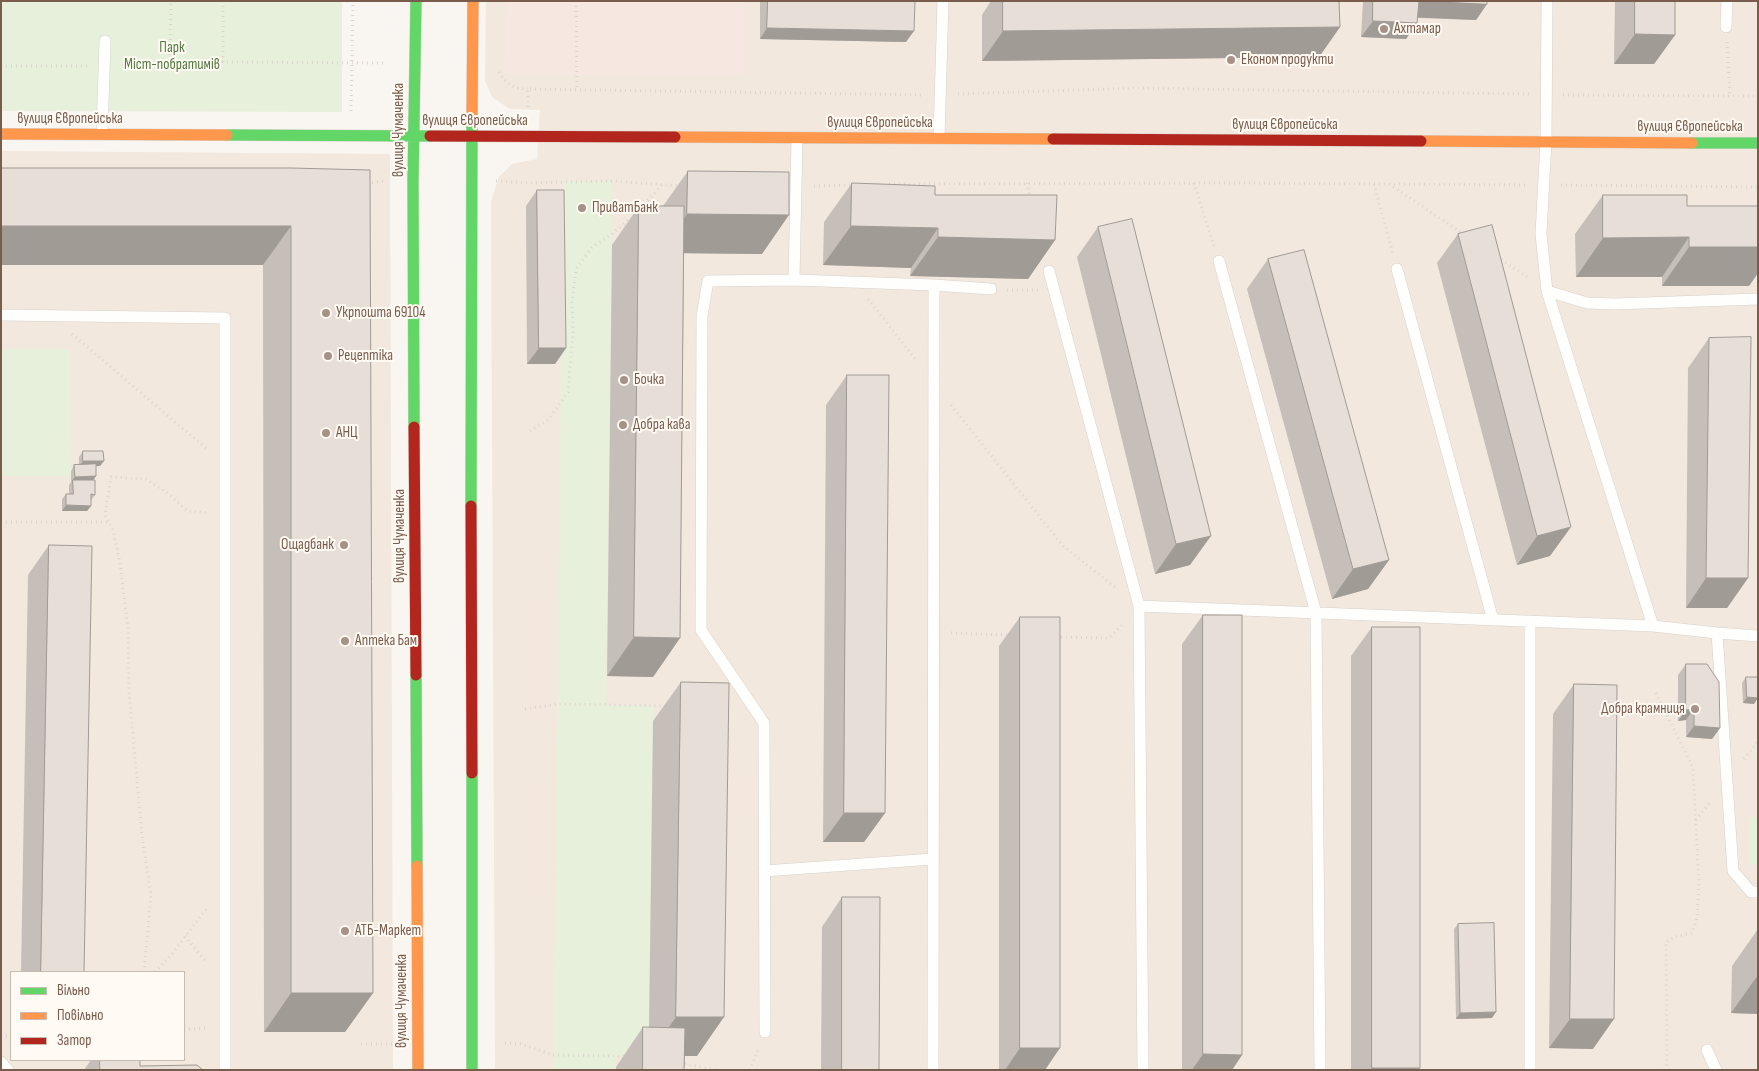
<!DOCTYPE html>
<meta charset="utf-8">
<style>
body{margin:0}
#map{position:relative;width:1759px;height:1071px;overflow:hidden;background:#f9f5f0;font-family:"Sofia Sans Condensed",sans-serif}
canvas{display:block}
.frame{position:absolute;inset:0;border:2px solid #7a5c4d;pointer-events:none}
.legend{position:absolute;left:10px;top:971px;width:175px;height:90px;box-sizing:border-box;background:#fffaf3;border:1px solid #cabbb1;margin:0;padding:6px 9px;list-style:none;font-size:15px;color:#7a5c4d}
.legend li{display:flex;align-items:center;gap:10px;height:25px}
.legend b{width:25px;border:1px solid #cabbb1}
</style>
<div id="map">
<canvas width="1759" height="1071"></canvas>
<div class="frame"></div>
<ul class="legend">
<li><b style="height:6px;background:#63d668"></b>Вільно</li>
<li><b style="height:6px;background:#ff974d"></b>Повільно</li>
<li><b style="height:6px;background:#b3261e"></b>Затор</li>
</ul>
</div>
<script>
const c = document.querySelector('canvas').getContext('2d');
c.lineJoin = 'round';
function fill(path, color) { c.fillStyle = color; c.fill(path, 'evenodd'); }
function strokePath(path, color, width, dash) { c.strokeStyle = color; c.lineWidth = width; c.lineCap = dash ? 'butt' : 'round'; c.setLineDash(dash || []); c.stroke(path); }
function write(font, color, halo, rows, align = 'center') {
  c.font = font + ' "Sofia Sans Condensed",sans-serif'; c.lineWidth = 4; c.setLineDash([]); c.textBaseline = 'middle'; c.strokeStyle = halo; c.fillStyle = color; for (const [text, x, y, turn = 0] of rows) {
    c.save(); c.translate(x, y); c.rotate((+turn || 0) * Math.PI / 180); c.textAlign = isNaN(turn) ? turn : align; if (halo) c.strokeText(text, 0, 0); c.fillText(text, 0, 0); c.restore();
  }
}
fill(new Path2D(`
 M486,1h1272v1069h-1263l-4,-869 8,-24 13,-13 25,-5 3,-49 -30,-1 -18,-12 -7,-16z
 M1,151l389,3 3,916h-392zM11,972h173v88h-173z`), '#f2e8de');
fill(new Path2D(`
 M507,1h239v74l-241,-1z`), '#f6e8e1');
fill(new Path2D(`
 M1,1h341v111l-341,-1z
 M563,181h49l-6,524 48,1 -5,350h-33v14h-63z
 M1,349h69l1,127h-70z
 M1749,817l9,1v47l-9,-1z`), '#e7f0db');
const lane = new Path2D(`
 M1547,1l-1,140 -5,93 6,57 106,335
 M1726,27l1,-26
 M102,134l3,-93
 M939,138l4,-137
 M1219,261l97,352 4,457
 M1397,269l96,351
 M1049,271l90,335 4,464
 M794,280l140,5 57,4
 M1547,291l40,12 28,1 143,-5
 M1,315l224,3v752
 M1139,606l514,20 64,7 41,3
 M1530,621v449
 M1717,633l16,238 18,21h7
 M764,871l169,-12
 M765,1032l-1,-309 -63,-93 1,-314 6,-35 86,-1 3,-142
 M1707,1050l9,20
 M1,1062l7,8
 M933,1070l1,-785`);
const fast = new Path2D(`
 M227,135l203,1
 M1692,143h66
 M414,427l-1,-246 3,-180
 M471,506l1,-389
 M416,675l1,191
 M472,773v297`);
const slow = new Path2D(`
 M472,117l1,-116
 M1,134l226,1
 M675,137l378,2
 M1421,141l271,2
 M417,866l1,204`);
const jam = new Path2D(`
 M430,136l245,1
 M1053,139l368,2
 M414,427l2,248
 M471,506l1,267`);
strokePath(lane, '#d7d1cb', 12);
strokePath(fast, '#d9d2cb', 12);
strokePath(slow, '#d9d2cb', 12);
strokePath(jam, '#d9d2cb', 12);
strokePath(new Path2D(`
 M223,1v61
 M576,1l1,88
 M1727,42l3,54
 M122,65l101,-3 163,1
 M170,65l1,-64
 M1,66h87
 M499,72c7,12 15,17 29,17
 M958,94l177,-6 394,6
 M1563,95l195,1
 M528,107v-18l396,6
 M351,111l2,-110
 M496,181l33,2 83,-2 68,5
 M367,183l17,-2
 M1027,183l3,15
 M1194,183l20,63
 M889,184l351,-1 287,2
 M1374,184l19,70
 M1389,184l76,51
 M1561,185l197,2
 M814,186l38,-1
 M641,208l21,-23
 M1497,257l32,21
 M1007,290h31
 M868,299l49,62
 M72,334l136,116
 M951,405l112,141 52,41
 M530,431l18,-11 20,-28 5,-58 -1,-32 4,-33 16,-22 20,-13 19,-16
 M1,522h107
 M951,633l59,2
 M1056,637l53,1 13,-13
 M1656,693l37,75 6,117 -2,33 -5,15 -17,4 -9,5 1,122 -2,6
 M525,709l33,-5 109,2
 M1744,759l14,-18
 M1696,820l15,-19
 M185,936l22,27
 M144,972l7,-76 -9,-60 -13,-145 -1,-62 -8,-66 -7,-33 -8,-15 6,-38 35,2 20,13 22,19 21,2
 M155,972l17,-18 36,-47
 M184,1029l25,-1
 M1,1036h10
 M505,1043l16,1 32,11 74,1
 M361,1044h31
 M680,1063l37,7
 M750,1070l9,-23`), '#dcd5d0', 3, [1, 4]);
strokePath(lane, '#fefefd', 11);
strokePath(fast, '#63d668', 11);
strokePath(slow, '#ff974d', 11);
strokePath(jam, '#b3261e', 11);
fill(new Path2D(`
 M760,1h155l-9,41 -146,-3z
 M991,1h348l1,26 -21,30 -337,4v-46z
 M1363,1h124v3l-11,16 -58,-2 -12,21 -45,-2z
 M1615,1h60v34l-21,29h-40z
 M291,168l82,825 -28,39h-81l-1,-767z
 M688,171l74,83 -78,-1 -4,385 -27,39 -46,-1 5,-431 27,-39h24z
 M852,183l83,12 120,45 -27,39 -118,-3 1,-8 -88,-3 1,-43z
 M537,190l29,158 -11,16h-28l-1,-158z
 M1603,195l84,11h71v67l-9,13h-87v-9h-86l-1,-43z
 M1098,227l92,338 -35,9 -78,-317z
 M1458,234l92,322 -33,9 -80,-302z
 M1268,259l121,301 -21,29 -36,10 -85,-310z
 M1709,338l39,240 -21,30h-41l2,-240z
 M847,375l38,438 -21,29h-41l3,-437z
 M83,451l17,15h-4v10l-3,4 2,15 -4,5v6l-4,5h-25v-12l4,-5h3v-9l2,-3v-11l3,-6h5v-8z
 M49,545l35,427h-63l7,-397z
 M1203,615l39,440 -10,15h-50v-426z
 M1020,617l25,453h-46v-424z
 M1372,627l47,443h-68v-414z
 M1686,664l34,64 -8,11 -26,-2v-17l-8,1v-46z
 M1746,677l8,27 -11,-1 -1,-20z
 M681,682l16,374h-12l-1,14h-68v-3l27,-40h6l4,-306z
 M1574,684l19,365 -44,-1 4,-334z
 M842,897l37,173h-58l1,-143z
 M1458,924l34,94 -36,1 -2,-90z
 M1758,929v85l-27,-1 1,-47z
 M91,1060h49v6l63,4h-119z`), '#c6bfb9');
fill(new Path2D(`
 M1418,1l69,3 -11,16 -69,-3z
 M1373,21l44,2 -11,16 -45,-2z
 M1340,27l-21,30 -337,4 21,-30z
 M767,28l147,3 -8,11 -146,-3z
 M1635,34l40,1 -21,29h-40z
 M687,214l102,1 -27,39 -102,-1z
 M1,226h290l-28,39h-262z
 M851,226l87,2 -27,40 -88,-3z
 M938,237l117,3 -27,39 -118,-3z
 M1689,237l-27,40h-86l27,-39z
 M1689,247h69v26l-9,13h-87z
 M539,348h27l-11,16h-28z
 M83,461h21l-4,5 -21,1z
 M96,476l-4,6 -19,-2 -2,2 4,-5z
 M66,505l25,1 -4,5h-25z
 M1571,527l-21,29 -33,9 20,-29z
 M1211,536l-21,29 -35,9 21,-30z
 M1389,560l-21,29 -36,10 21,-30z
 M1706,578h42l-21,30h-41z
 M634,637l46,1 -27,39 -46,-1z
 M1747,697l11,1 -4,6 -11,-1z
 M1694,709l-8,11 -8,1 8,-11z
 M1694,726l26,2 -8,11 -26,-2z
 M844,813h41l-21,29h-41z
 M1758,975v39l-27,-1z
 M291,993h82l-28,39h-81z
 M1496,1012l-4,6 -36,1 4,-6z
 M676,1017h48l-27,39h-48z
 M1570,1019h44l-21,30 -44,-1z
 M1020,1048h40l-15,22h-40z
 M1203,1054l39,1 -10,15h-40z
 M1372,1068h48l-1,2h-48z`), '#a19b96');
const building = new Path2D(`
 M768,1h147l-1,30 -147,-3z
 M1003,1h336l1,26 -337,4z
 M1373,1h46l-2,22 -44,-2z
 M1421,1h66v3z
 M1635,1h40v34l-40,-1z
 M1,168h290l79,2 3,823h-82v-767h-290z
 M688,171l101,1v43l-102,-1z
 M852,183l83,3v9h122l-2,45 -117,-3v-9l-87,-2z
 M537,190h27l2,158h-27z
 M1603,195h84v11h71v41h-69v-10l-86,1z
 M639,206h45l-4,432 -46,-1z
 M1132,219l79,317 -35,8 -78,-317z
 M1492,225l79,302 -34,9 -79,-302z
 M1304,250l85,310 -36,9 -85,-310z
 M1751,337l-3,241h-42l3,-240z
 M847,375h42l-4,438h-41z
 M83,451h20l1,10h-21z
 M96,464v12l-21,1 -1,-12z
 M73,480h22v15l-4,-1v12l-25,-1v-11h7z
 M49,545l43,1 -8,426h-43z
 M1203,615h39v440l-39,-1z
 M1020,617h40v431h-40z
 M1372,627h48v441h-48z
 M1686,664h21l12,18 1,46 -26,-2v-17l-8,1z
 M1746,677h12v21l-11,-1z
 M681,682l48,1 -5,334h-48z
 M1574,684l43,1 -3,334h-44z
 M842,897h38l-1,173h-37z
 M1494,923l2,89 -36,1 -2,-89z
 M643,1027l42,1 -1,42h-41z
 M100,1060h40v6l57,-1 6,5h-103z`);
fill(building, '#e6ded7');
strokePath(building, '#a19b96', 1);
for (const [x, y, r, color] of [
 [1384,29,5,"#a69286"],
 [1231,60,5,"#a69286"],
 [582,208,5,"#a69286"],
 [326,313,5,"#a69286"],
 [328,356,5,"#a69286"],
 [624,380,5,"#a69286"],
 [623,425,5,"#a69286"],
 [326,433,5,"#a69286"],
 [344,545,5,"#a69286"],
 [345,641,5,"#a69286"],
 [1695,709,5,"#a69286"],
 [345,931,5,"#a69286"]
]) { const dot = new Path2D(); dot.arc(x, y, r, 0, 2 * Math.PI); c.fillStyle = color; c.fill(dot); strokePath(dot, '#fffaf3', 2); }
write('15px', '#7a5c4d', '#fffaf3', [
 ["Ахтамар",1394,29],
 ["Економ продукти",1241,60],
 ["ПриватБанк",592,208],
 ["Укрпошта 69104",336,313],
 ["Рецептіка",338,356],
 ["Бочка",634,380],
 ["Добра кава",633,425],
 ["АНЦ",336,433],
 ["Ощадбанк",334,545,"right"],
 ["Аптека Бам",355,641],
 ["Добра крамниця",1685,709,"right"],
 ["АТБ-Маркет",355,931]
], 'left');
write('15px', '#537a41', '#fffaf3', [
 ["Парк",172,48],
 ["Міст-побратимів",172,65]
]);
write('15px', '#7a5c4d', '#fffaf3', [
 ["вулиця Європейська",70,119],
 ["вулиця Європейська",475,121],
 ["вулиця Європейська",880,123],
 ["вулиця Європейська",1285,125],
 ["вулиця Європейська",1690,127],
 ["вулиця Чумаченка",399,130,-90],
 ["вулиця Чумаченка",400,536,-90],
 ["вулиця Чумаченка",402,1001,-90]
]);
</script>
